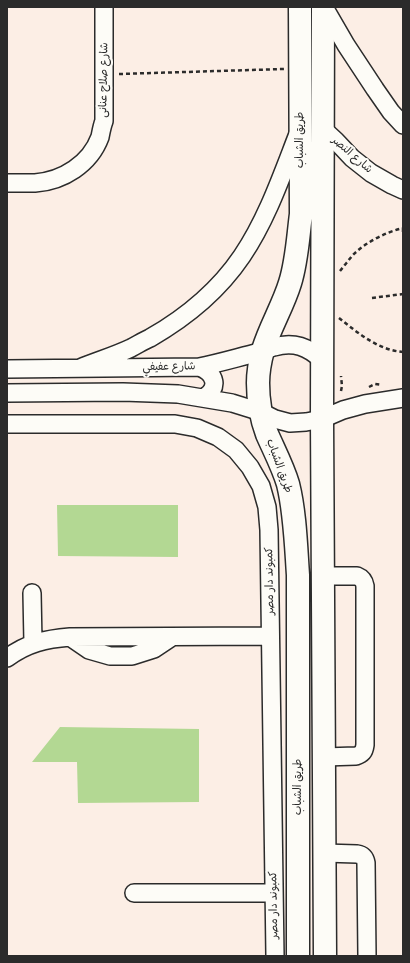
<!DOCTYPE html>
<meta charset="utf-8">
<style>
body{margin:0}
#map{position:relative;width:410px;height:963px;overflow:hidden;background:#fceee5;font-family:Sriracha,sans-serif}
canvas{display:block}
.frame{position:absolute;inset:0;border:8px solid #2b2b2b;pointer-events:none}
</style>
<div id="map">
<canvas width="410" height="963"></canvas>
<div class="frame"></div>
</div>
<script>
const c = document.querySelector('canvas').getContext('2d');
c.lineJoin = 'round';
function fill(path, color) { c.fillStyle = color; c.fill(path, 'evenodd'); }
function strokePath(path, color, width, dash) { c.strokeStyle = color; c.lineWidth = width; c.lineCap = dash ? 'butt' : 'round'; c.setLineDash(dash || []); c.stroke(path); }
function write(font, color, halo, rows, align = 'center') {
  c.font = font + ' Sriracha,"Playpen Sans Arabic",sans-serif'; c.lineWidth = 4; c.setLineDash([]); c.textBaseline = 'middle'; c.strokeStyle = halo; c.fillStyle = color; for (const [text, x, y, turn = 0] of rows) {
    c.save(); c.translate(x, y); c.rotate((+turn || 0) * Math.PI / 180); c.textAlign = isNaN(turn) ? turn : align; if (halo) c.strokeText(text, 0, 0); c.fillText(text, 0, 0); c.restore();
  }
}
fill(new Path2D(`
 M57,505h121v52l-120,-1z
 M60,727l139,2v73l-121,1 -1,-41h-45z`), '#b3d893');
const minor = new Path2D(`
 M324,7l22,38 29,44 16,23 12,13
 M323,129l13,12 16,17 19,15 21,12 11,5
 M7,183c9,0 19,0 28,0 28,-2 55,-19 65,-46 1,-5 2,-11 4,-16v-114
 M199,367c17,6 21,22 4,31
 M80,368c17,-7 34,-12 51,-20 6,-3 12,-7 19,-10 35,-20 69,-48 92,-82 25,-37 40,-81 56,-122
 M7,369l192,-2c21,-4 40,-10 61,-15 5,-1 9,-4 14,-5 20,-6 34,0 48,13
 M7,393l116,-1 55,2 54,9 29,9 14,7 15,4 16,-1 16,-3 21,-9 22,-6 38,-6
 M7,424h168l22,4 21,9 18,13 14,17 11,19 6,21 2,23 6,426
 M323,576h34c5,2 7,4 8,10v159c-1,7 -3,9 -9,11l-32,1
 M32,593l1,50
 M70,637l19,13 21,6h22l22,-7 18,-12
 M7,658c20,-15 39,-19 63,-21l200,-1
 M324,853l33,1c6,1 8,3 9,9l1,93
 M134,893h140`);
const major = new Path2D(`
 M323,7l-1,412 3,537
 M298,956v-381c-2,-29 -3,-63 -10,-91 -5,-17 -14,-34 -21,-50 -6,-16 -9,-34 -9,-51 0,-10 2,-22 5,-33 7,-23 20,-44 27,-67 7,-22 8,-46 11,-69l-1,-207`);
strokePath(minor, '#2b2b2b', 20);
strokePath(major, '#2b2b2b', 25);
strokePath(new Path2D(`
 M119,74l165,-5
 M403,228v5
 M340,271c4,-5 8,-10 12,-15 12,-13 34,-24 51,-28
 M372,298l31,-4
 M339,318c19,15 39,32 64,34
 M369,387l6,-3 7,1
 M341,391l1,-5 -1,-10`), '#2b2b2b', 2.5, [4, 3]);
strokePath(minor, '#fdfcf7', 17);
strokePath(major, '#fdfcf7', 22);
write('11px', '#2b2b2b', '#fdfcf7', [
 ["شارع صلاح عنانى",104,80,-89],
 ["طريق الشباب",300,140,-90],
 ["شارع النصر",352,155,41],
 ["شارع عفيفي",169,367,-1],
 ["طريق الشباب",279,466,70],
 ["كمبوند دار مصر",270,581,-91],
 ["طريق الشباب",298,787,-90],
 ["كمبوند دار مصر",274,905,-91]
]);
</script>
